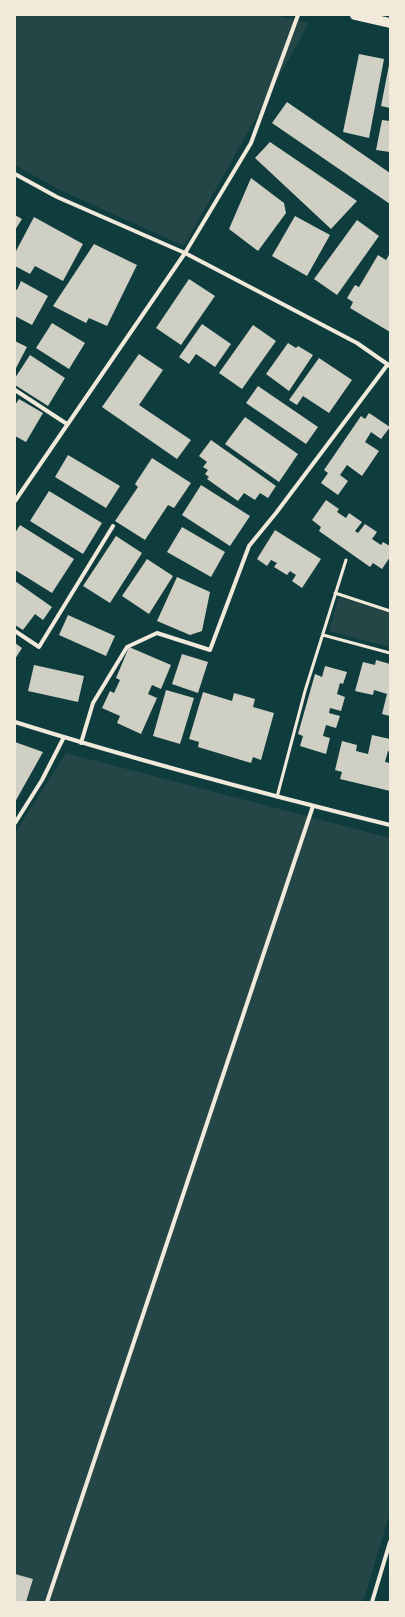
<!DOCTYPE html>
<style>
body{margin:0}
#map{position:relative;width:405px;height:1617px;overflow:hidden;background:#0f3d3e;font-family:Raleway,sans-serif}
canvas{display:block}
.frame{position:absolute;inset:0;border:16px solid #f1e9da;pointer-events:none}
</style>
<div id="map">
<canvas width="405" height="1617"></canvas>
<div class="frame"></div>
</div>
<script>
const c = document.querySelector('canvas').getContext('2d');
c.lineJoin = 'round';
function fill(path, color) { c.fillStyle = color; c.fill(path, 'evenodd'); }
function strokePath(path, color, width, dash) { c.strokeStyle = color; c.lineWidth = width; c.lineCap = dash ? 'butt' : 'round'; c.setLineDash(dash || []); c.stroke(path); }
fill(new Path2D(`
 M15,15h258l36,8 -125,223 -128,-58 -41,-23z
 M339,597l51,16v34l-61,-16z
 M66,753l324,85v674l-27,90h-348v-769z`), '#244646');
fill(new Path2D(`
 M359,54l25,5 -15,79 -26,-6z
 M389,65h1v43l-9,-2z
 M287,102l103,71v31l-118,-81z
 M382,120l8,1v31l-14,-2z
 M270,142l87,59 -26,28 -76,-71z
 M251,178l33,25 2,10 -28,38 -29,-22z
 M15,215l7,4 -7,11z
 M295,216l35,19 -23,41 -35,-20z
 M34,217l49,27 -20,37 -28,-15 -5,8 -15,-8v-13z
 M357,220l22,16 -42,59 -23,-16z
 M94,244l43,21 -30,61 -18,-8 -3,5 -33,-17z
 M390,253v79l-40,-24 3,-6 -6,-4 8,-13 4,2 19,-32 8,5z
 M189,279l26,17 -34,49 -25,-17z
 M21,281l27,15 -16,29 -17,-9v-27l2,1z
 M52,323l33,20 -16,26 -33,-21z
 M202,324l29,20 -16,23 -19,-13 -7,10 -10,-7z
 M253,325l23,16 -34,48 -23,-16z
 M15,341l12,6 -12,23z
 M288,343l8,5 2,-2 15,9 -24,36 -23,-17z
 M139,354l24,16 -24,35 52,35 -14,19 -75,-52z
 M30,355l35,23 -17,28 -33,-21v-7z
 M319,358l33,22 -23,33 -26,-17 -6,9 -8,-5z
 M258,386l60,41 -12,17 -60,-41z
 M19,399l24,14 -17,29 -11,-6v-31z
 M369,413l21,14 -9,12 -10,-7 -6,10 14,9 -17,25 -15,-11 -7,10 8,6 -10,14 -17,-12 7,-10 -4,-3 37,-54 4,3z
 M245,417l53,37 -19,28 -54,-38z
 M211,440l65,46 -8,12 -8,-5 -5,7 -11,-7 -6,8 -31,-22 2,-2 -4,-3 3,-4 -5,-3 4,-5 -8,-6z
 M68,455l52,31 -14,22 -51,-31z
 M152,458l39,25 -17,25 -6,-3 -23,35 -30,-19 23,-34 -3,-3z
 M201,485l49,31 -20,30 -48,-31z
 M49,491l53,32 -19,31 -53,-33z
 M326,500l13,9 -2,3 9,6 3,-5 13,9 -7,9 3,2 7,-9 12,8 -5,7 9,6 2,-3 7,4v11l-8,12 -9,-6 -3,4 -51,-36 2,-4 -9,-7z
 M20,525l54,34 -22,34 -37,-23v-37z
 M182,527l43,25 -14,25 -44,-25z
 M275,530l46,29 -19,29 -10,-7 4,-6 -6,-4 -3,4 -13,-8 3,-4 -6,-3 -4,6 -10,-7z
 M116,536l26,17 -32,50 -27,-17z
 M147,559l26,17 -24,38 -27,-18z
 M177,577l33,15 -8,39 -12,4 -33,-14z
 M15,581l37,26 -9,13 -8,-6 -12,16 -8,-5z
 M68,615l47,21 -9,20 -47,-21z
 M15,643l7,5 -7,11z
 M129,647l42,18 -10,24 -9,-4 -4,9 9,4 -16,36 -24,-11 3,-7 -18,-8 8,-17 4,2 6,-13 -4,-2z
 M182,654l26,8 -10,31 -26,-9z
 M376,660l14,4v52l-8,-2 5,-20 -13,-4 -1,5 -18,-4 8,-29 12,3z
 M34,665l50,11 -6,26 -50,-11z
 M325,666l22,6 -4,12 -3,-1 -3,11 8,3 -4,14 -11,-3 -1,5 11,3 -4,12 -10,-3 -3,11 7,2 -4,16 -26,-8 3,-10 -5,-2 17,-60 7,3z
 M166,690l28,8 -14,46 -27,-8z
 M203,692l29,9 2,-8 21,6 -2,8 21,6 -13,47 -8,-3 -2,6 -53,-16 1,-5 -10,-3z
 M372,735l18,4v13l-2,-1 -3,11 5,1v28l-50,-12 2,-7 -7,-2 7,-29 15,4 -1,6 12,3z
 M15,742l28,10 -28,50z
 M15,1574l18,5 -7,23h-11z`), '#cfcfc3');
strokePath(new Path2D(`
 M335,593l55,18
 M323,635l67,18
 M277,797l28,-106 41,-131`), '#f1e9da', 3);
strokePath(new Path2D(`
 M15,174l42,23 128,56 172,90 33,23
 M15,390l52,34
 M15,501l170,-248 66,-110 47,-128
 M15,631l24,16 74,-121
 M15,722c124,39 249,72 375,103
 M81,743l12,-40 34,-56 30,-14 53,17 39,-104 27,-33 112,-149
 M15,823l27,-43 22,-43
 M47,1602l266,-796
 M372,1602l18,-60`), '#f1e9da', 4);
strokePath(new Path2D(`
 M355,15l35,8`), '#f1e9da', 10);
</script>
